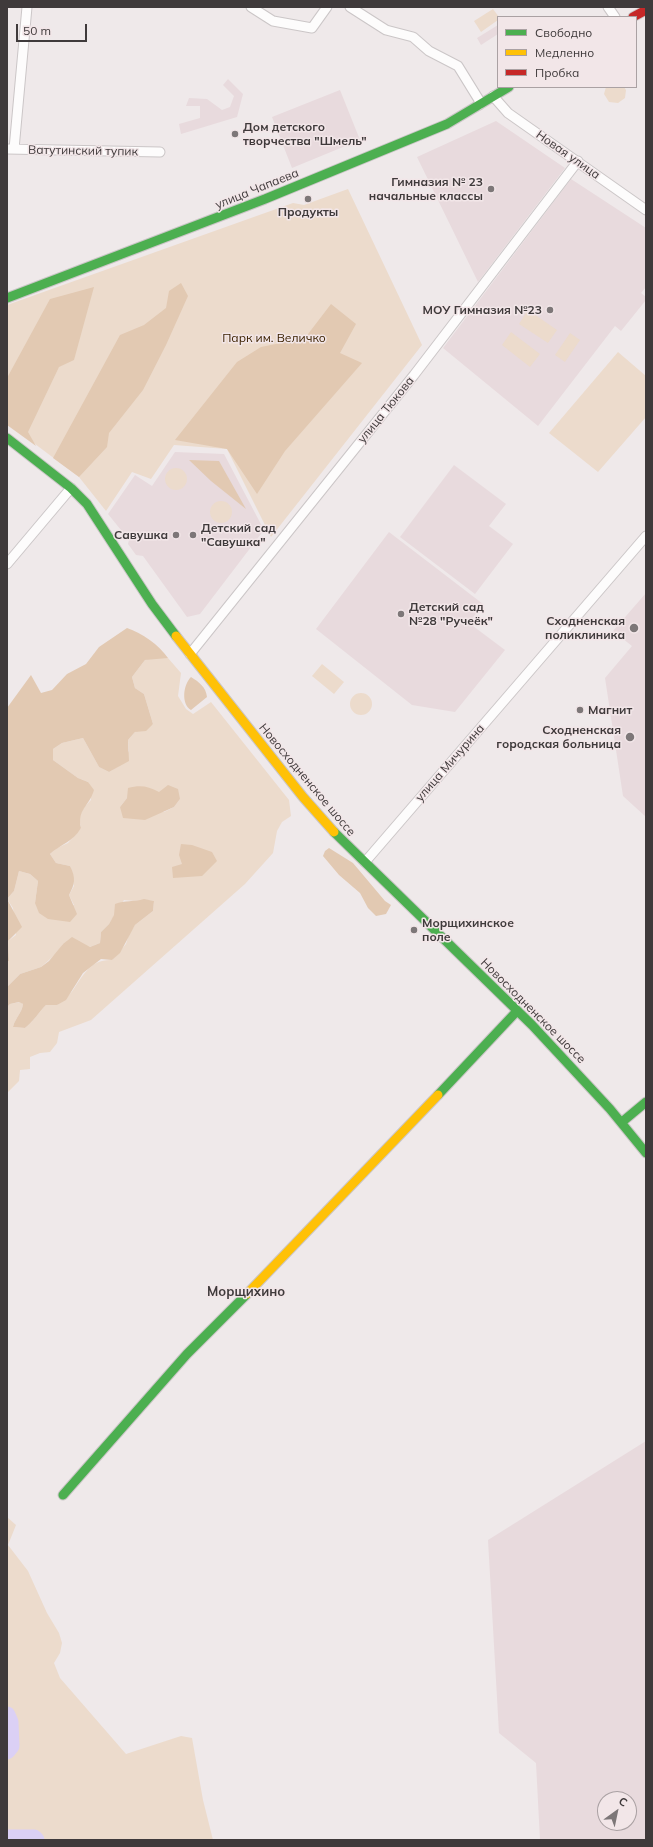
<!DOCTYPE html>
<meta charset="utf-8">
<style>
body{margin:0}
#map{position:relative;width:653px;height:1847px;overflow:hidden;background:#efe9ea;font-family:Mulish,sans-serif}
canvas{display:block}
.frame{position:absolute;inset:0;border:8px solid #3f3a3b;pointer-events:none}
.legend{position:absolute;left:497px;top:16px;width:140px;height:72px;box-sizing:border-box;background:#f2e6e8;border:1px solid #aaa1a3;margin:0;padding:5px 7px;list-style:none;font-size:12px;color:#3f3a3b}
.legend li{display:flex;align-items:center;gap:8px;height:20px}
.legend b{width:20px;border:1px solid #aaa1a3}
.north{position:absolute;left:597px;top:1791px;width:40px;height:40px;box-sizing:border-box;background:#f2e6e8;border:1px solid #aaa1a3;border-radius:50%;rotate:33deg;font-size:11px;font-weight:700;line-height:16px;text-align:center;color:#3f3a3b}
.north::after{content:'';display:block;margin:auto;width:14px;height:18px;background:#7d7778;clip-path:polygon(50% 0,100% 100%,50% 72%,0 100%)}
.scale{position:absolute;left:16px;top:24px;width:71px;height:18px;box-sizing:border-box;border:2px solid #3f3a3b;border-top:0;padding-left:5px;font-size:12px;line-height:14px;white-space:nowrap;color:#3f3a3b;-webkit-text-stroke:3px #f2e6e8;paint-order:stroke}
</style>
<div id="map">
<canvas width="653" height="1847"></canvas>
<div class="frame"></div>
<ul class="legend">
<li><b style="height:5px;background:#4caf50"></b>Свободно</li>
<li><b style="height:5px;background:#ffc107"></b>Медленно</li>
<li><b style="height:5px;background:#c62828"></b>Пробка</li>
</ul>
<div class="north">С</div>
<div class="scale">50 m</div>
</div>
<script>
const c = document.querySelector('canvas').getContext('2d');
c.lineJoin = 'round';
function fill(path, color) { c.fillStyle = color; c.fill(path, 'evenodd'); }
function strokePath(path, color, width, dash) { c.strokeStyle = color; c.lineWidth = width; c.lineCap = dash ? 'butt' : 'round'; c.setLineDash(dash || []); c.stroke(path); }
function write(font, color, halo, rows, align = 'center') {
  c.font = font + ' Mulish,sans-serif'; c.lineWidth = 3; c.setLineDash([]); c.textBaseline = 'middle'; c.strokeStyle = halo; c.fillStyle = color; for (const [text, x, y, turn = 0] of rows) {
    c.save(); c.translate(x, y); c.rotate((+turn || 0) * Math.PI / 180); c.textAlign = isNaN(turn) ? turn : align; if (halo) c.strokeText(text, 0, 0); c.fillText(text, 0, 0); c.restore();
  }
}
fill(new Path2D(`
 M498,25v9l-17,11 -4,-7z
 M228,79l15,15 -6,23 -56,17 -2,-10 21,-6v-12h-14l3,-8 18,1 15,11 8,-3 4,-11 -11,-11z
 M340,90l20,50 -68,28 -20,-51z
 M496,121l69,47 -87,114 -61,-125z
 M571,179l75,49v59l-5,6 5,4v3l-25,31 -6,-5 -77,100 -95,-78z
 M175,452l49,2 40,76 -64,84 -13,3 -44,-61 -7,-1 -8,-11 1,-4 -21,-26 27,-39 17,11z
 M454,465l52,39 -17,22 24,18 -38,50 -75,-57z
 M389,532l94,72 -14,19 36,27 -50,62 -43,-7 -96,-76z
 M646,593v224l-23,-21 -18,-118 27,-32 -19,-15z
 M646,1441v399h-106l-4,-77 -37,-30 -11,-193zM605,1799h24v24h-24z`), '#e8dadd');
fill(new Path2D(`
 M493,9l6,8 -1,3 -17,12 -7,-11z
 M606,87h18l2,3 -1,8 -7,5 -9,-1 -5,-8z
 M348,189l74,156 -151,192 -44,-88 -53,-4 -23,34 -19,-7 -26,39 -27,-34 -72,-54v-118l286,-102 11,2z
 M528,310l29,20 -9,13 -29,-19z
 M511,332l29,22 -10,13 -28,-22z
 M570,333l10,7 -15,22 -10,-7z
 M618,352l28,24v41l-48,55 -49,-39z
 M165 479a11 11 0 1 1 22 0a11 11 0 1 1-22 0Z
 M210 512a11 11 0 1 1 22 0a11 11 0 1 1-22 0Z
 M156,657l12,1 13,15 -3,23 8,13 7,5 18,-12 78,98 2,16 -9,6 -5,9 -4,22 -28,31 -154,136 -32,12 -2,11 -7,9 -10,1 -10,4v12l-10,1 -1,11 -12,12v-86l3,-3 10,-2 3,2c-1,9 -8,14 -10,23l12,1c9,-7 13,-15 21,-23h11c5,-5 12,-9 16,-15 11,-16 18,-31 39,-30l14,-16 3,-10 6,-9 18,-14 1,-10c-10,-2 -19,1 -30,-1l-15,24 -8,8 -1,11 -10,4 -27,-3 -6,9 -16,14 -21,7 -13,13v-25l2,-1 -1,-20 8,-6 -3,-27 -6,-9 7,-8 5,-20 11,3 8,7 -3,22 39,2 -5,-10 5,-9 -4,-20 -14,-3 -6,-9 7,-6 11,-5 13,-15c-3,-14 0,-18 10,-28l-3,-18 -10,-4 -25,-18v-11l9,-6 21,-5 16,29 10,5 10,-6 10,-15 -1,-11 7,-8 18,-8 -9,-30 -9,-6 -3,-11 13,-17zM159,792l21,7 -6,8 -10,5 -44,-5 7,-9z
 M322,664l22,18 -10,12 -22,-18z
 M350 704a11 11 0 1 1 22 0a11 11 0 1 1-22 0Z
 M7,1517l9,8 -8,20 20,26 19,42 12,20 3,10 -2,10 -6,10 6,15 66,76 55,-18 11,2 11,62 10,40h-206z`), '#ecdbcc');
fill(new Path2D(`
 M181,283l7,13 -22,49 -23,45 -34,43 -2,14 -28,30 -26,-19 67,-123 24,-10 22,-17 3,-17z
 M94,287l-20,73 -15,7 -31,65 8,14 -29,-21v-47l43,-79z
 M331,304l25,20 -16,29 22,10 -77,88 -28,43 -30,-45 -52,-9 62,-78 24,-15 44,-9z
 M189,460l30,1 27,48 -35,-28z
 M127,628c15,5 32,17 41,30l-23,2 -13,17 3,11 9,6 9,30 -7,7 -11,1 -7,8 1,21 -20,11 -10,-5 -16,-29 -21,5 -9,6v11l25,18 10,4 6,8c-5,17 -17,19 -13,38 -8,14 -20,16 -31,26l6,9 14,3c6,12 5,18 -1,29l8,19 -7,8 -22,-3 -9,-6 -4,-10 3,-22 -8,-7 -11,-3 -5,20 -7,8 15,28 -14,14 1,20 -2,1v-254l24,-33 10,18 11,-3 15,-16 19,-10 13,-17z
 M191,677c8,5 15,10 16,20l-16,13c-10,-6 -8,-25 0,-33z
 M168,785l10,4 2,10 -6,8 -29,13 -22,-2 -3,-11 7,-9 1,-10c12,-3 20,-2 31,4z
 M181,844l11,1 20,7 5,9 -15,15 -29,2 -1,-11 10,-3 -3,-9z
 M329,848l24,15 32,38 6,4 -5,9 -10,2 -8,-8 -8,-15 -21,-18 -16,-19 2,-5z
 M144,899l10,2 -1,10 -18,14 -15,28 -8,7 -11,-1 -18,14 -17,27 -9,5h-11c-8,8 -12,16 -21,23l-12,-1c2,-9 9,-14 10,-23l-4,-2 -9,2 -3,3v-20l13,-13 21,-7 8,-6 14,-17 9,-7 18,10 10,-4 1,-11 8,-8 5,-9 1,-11c10,-4 19,-2 29,-5z`), '#e2c9b2');
strokePath(new Path2D(`
 M7,1715l3,7 1,24 -4,5
 M7,1838h27l2,2`), '#dbd0f5', 17);
const street = new Path2D(`
 M251,7l22,14 39,7 15,-21
 M350,7l36,23 27,7 16,14 29,15 21,34v5
 M608,7l7,10
 M493,96l15,17 138,97
 M7,149l153,3
 M14,149l13,-142
 M7,564l64,-76
 M190,654l224,-279 164,-214
 M365,862l281,-326`);
const fast = new Path2D(`
 M7,298l258,-99 182,-75 62,-37
 M7,438l64,50 16,16 65,100 24,32
 M334,832l198,193 78,84 36,44
 M438,1095l79,-84
 M622,1122l24,-20
 M63,1495l124,-141 60,-60`);
const slow = new Path2D(`
 M176,636l127,161 31,35
 M247,1294l191,-199`);
const jam = new Path2D(`
 M633,17l13,-7`);
strokePath(street, '#cbc6c7', 11);
strokePath(fast, '#cbc6c7', 11);
strokePath(slow, '#cbc6c7', 11);
strokePath(jam, '#cbc6c7', 11);
strokePath(street, '#fdfcfc', 9);
strokePath(fast, '#4caf50', 9);
strokePath(slow, '#ffc107', 9);
strokePath(jam, '#c62828', 9);
for (const [x, y, r, color] of [
 [235,134,4,"#7d7778"],
 [491,189,4,"#7d7778"],
 [308,199,4,"#7d7778"],
 [550,310,4,"#7d7778"],
 [176,535,4,"#7d7778"],
 [193,535,4,"#7d7778"],
 [401,614,4,"#7d7778"],
 [634,628,5,"#7d7778"],
 [580,710,4,"#7d7778"],
 [630,737,5,"#7d7778"],
 [414,930,4,"#7d7778"]
]) { const dot = new Path2D(); dot.arc(x, y, r, 0, 2 * Math.PI); c.fillStyle = color; c.fill(dot); strokePath(dot, '#f2e6e8', 1.5); }
write('bold 12px', '#3f3a3b', '#f2e6e8', [
 ["Дом детского",243,127],
 ["творчества \"Шмель\"",243,141],
 ["Гимназия № 23",483,182,"right"],
 ["начальные классы",483,196,"right"],
 ["Продукты",308,212,"center"],
 ["МОУ Гимназия №23",542,310,"right"],
 ["Детский сад",201,528],
 ["\"Савушка\"",201,542],
 ["Савушка",168,535,"right"],
 ["Детский сад",409,607],
 ["№28 \"Ручеёк\"",409,621],
 ["Сходненская",625,621,"right"],
 ["поликлиника",625,635,"right"],
 ["Магнит",588,710],
 ["Сходненская",621,730,"right"],
 ["городская больница",621,744,"right"],
 ["Морщихинское",422,923],
 ["поле",422,937]
], 'left');
write('12px', '#3f3a3b', '#f2e6e8', [
 ["Ватутинский тупик",83,151,1],
 ["Новая улица",568,155,35],
 ["улица Чапаева",257,189,-22],
 ["улица Тюкова",386,410,-51],
 ["улица Мичурина",450,763,-49],
 ["Новосходненское шоссе",307,780,50],
 ["Новосходненское шоссе",533,1011,45]
]);
write('12px', '#3c2200', '#f2e6e8', [
 ["Парк им. Величко",274,338]
]);
write('bold 13px', '#3f3a3b', '#f2e6e8', [
 ["Морщихино",246,1292]
]);
</script>
